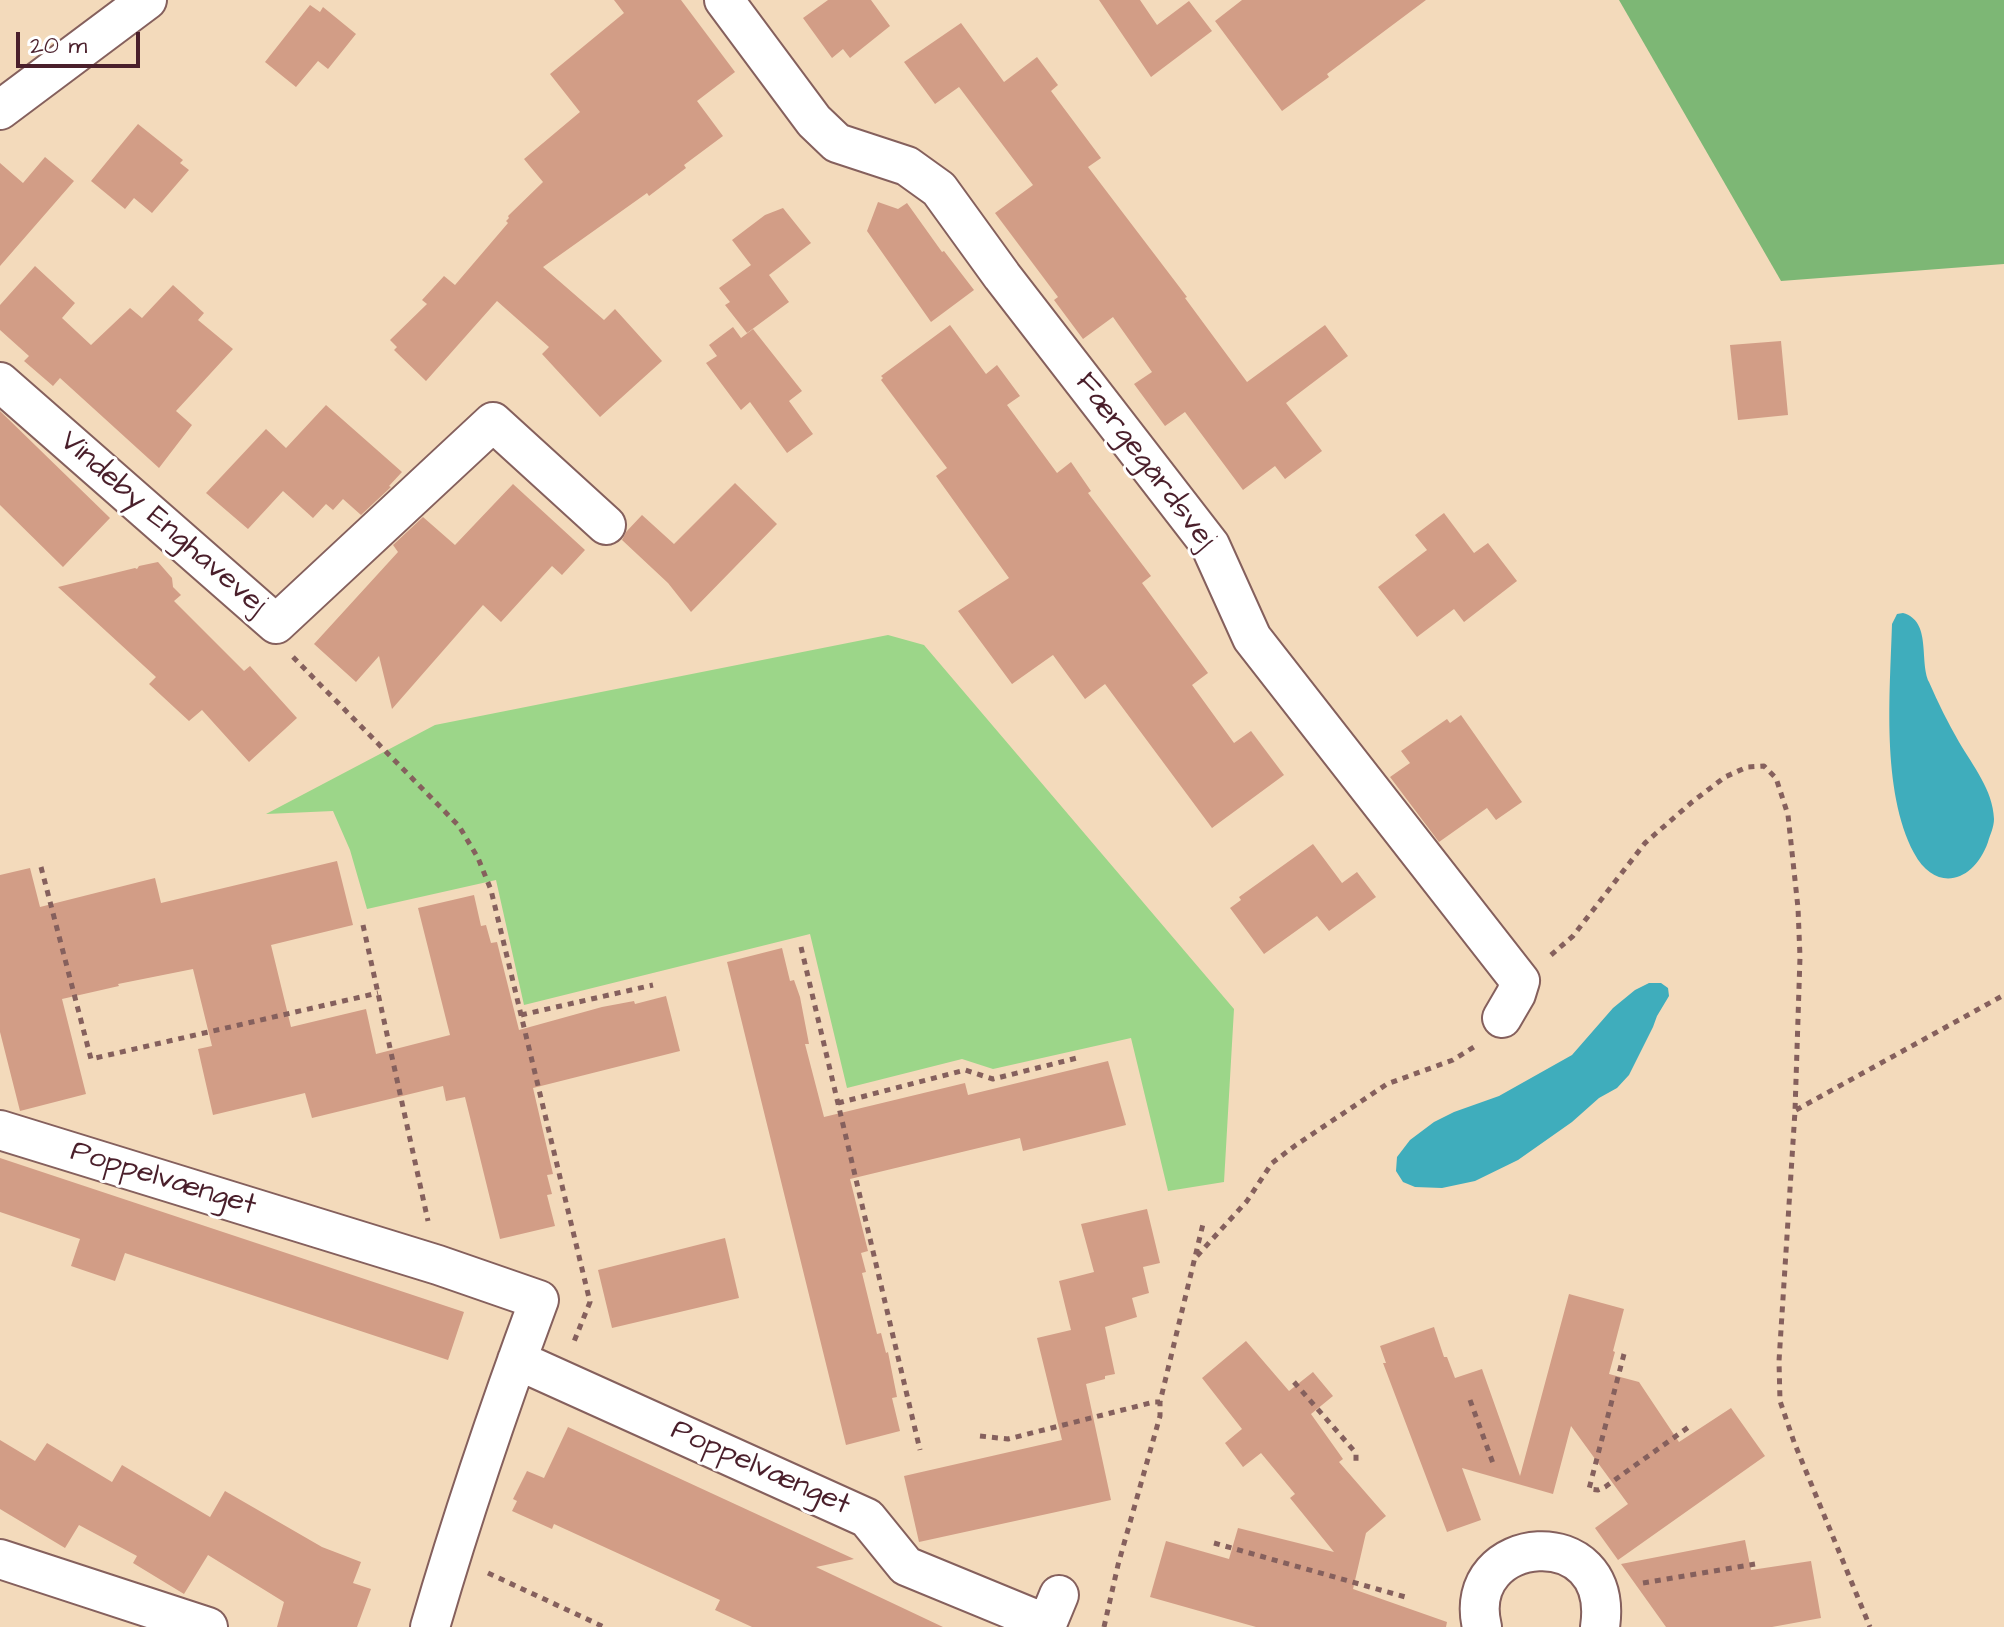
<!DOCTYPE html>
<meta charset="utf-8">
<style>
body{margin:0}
#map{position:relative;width:2004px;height:1627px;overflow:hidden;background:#f3dabb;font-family:"Architects Daughter",sans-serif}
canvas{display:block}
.scale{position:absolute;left:16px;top:32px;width:124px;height:36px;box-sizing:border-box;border:4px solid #4a1f2b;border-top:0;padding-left:10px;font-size:24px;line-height:28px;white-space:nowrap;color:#4a1f2b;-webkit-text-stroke:6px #fff;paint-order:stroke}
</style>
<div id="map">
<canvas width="2004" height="1627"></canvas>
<div class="scale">20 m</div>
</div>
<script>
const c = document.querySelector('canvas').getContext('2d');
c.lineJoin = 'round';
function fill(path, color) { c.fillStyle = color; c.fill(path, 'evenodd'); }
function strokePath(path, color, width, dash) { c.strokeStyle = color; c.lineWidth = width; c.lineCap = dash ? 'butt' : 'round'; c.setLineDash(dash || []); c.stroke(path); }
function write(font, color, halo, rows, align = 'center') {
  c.font = font + ' "Architects Daughter",sans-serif'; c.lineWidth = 6; c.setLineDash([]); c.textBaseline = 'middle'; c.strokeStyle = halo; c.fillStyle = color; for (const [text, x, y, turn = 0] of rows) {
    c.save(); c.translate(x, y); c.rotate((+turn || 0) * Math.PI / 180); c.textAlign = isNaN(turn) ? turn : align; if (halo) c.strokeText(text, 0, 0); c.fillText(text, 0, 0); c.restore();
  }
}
fill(new Path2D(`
 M888,635l36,10 310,364 -10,173 -56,9 -37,-153 -138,31 -31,-10 -115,29 -37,-154 -286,71 -28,-125 -129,29 -17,-59 -17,-39 -67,3 169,-89z`), '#9cd689');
fill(new Path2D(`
 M1619,0h385v264l-223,17z`), '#7db775');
fill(new Path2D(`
 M1903,613c29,8 16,48 26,69 9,21 19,41 30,60 14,24 34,48 35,77 0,8 -4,16 -6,23 -14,40 -52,52 -74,11 -33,-63 -24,-160 -22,-229l5,-10z
 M1649,983h12l7,5 1,8 -12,20 -4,11 -24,48 -12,13 -18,10 -27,24 -54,38 -43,21 -33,7 -27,-1 -12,-5 -7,-11 1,-14 13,-17 24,-18 20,-10 45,-16 73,-41 41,-47 22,-18z`), '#3fadbc');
fill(new Path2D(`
 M614,0h67l54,72 -38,29 26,35 -39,29 2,3 -37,28 -2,-3 -104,74 61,53 11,-11 47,52 -62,56 -58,-63 7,-7 -52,-46 -71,80 -32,-31 3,-3 -7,-7 37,-36 -5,-4 22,-24 11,9 53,-62 -2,-2 3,-3 -1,-2 35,-34 -19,-23 56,-47 -30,-38 74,-61z
 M828,0h43l19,26 -40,32 -7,-9 -11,9 -29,-40z
 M1099,0h41l17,25 32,-24 23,30 -61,46z
 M1242,0h184l-99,74 2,3 -47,34 -67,-90z
 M310,5l10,7 3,-5 33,27 -28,35 -10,-8 -22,26 -31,-25z
 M961,23l43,59 33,-25 21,28 -7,6 50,67 -13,9 99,130 -2,1 62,84 78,-57 23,31 -62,47 36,48 -37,28 -10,-13 -32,24 -58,-78 -20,14 -31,-42 18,-12 -39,-55 -30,22 -29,-39 4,-3 -63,-84 38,-28 -74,-98 -24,17 -31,-42z
 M138,124l45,36 -3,3 9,7 -37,43 -18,-15 -9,11 -34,-28z
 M45,157l29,24 -74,85v-103l23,20z
 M878,202l20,7 9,-6 35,49 2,-1 30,39 -43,32 -64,-91z
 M783,208l28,35 -42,32 20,27 -42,31 -22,-28 5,-3 -11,-14 32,-23 -19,-25 33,-25z
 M35,266l40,37 -13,15 29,27 39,-37 12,10 31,-33 31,28 -6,7 35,29 -57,62 16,14 -33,43 -99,-90 -7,8 -29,-25 5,-5 -29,-26v-25z
 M950,325l36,49 11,-9 23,31 -13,9 50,68 14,-11 20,29 -3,2 63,83 -9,7 66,90 -16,12 42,58 17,-12 33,44 -72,53 -107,-144 -20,15 -32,-44 -41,29 -54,-73 51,-33 -73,-102 11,-8 -66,-88 2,-2 -2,-2z
 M733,327l8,11 12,-9 49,62 -13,10 24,33 -26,19 -37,-51 -9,8 -35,-47 11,-7 -8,-11z
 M1781,341l7,74 -50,5 -8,-75z
 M326,405l76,67 -13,14 2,1 -30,28 -18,-16 -10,11 -7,-6 -13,14 -30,-27 -35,38 -42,-36 60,-64 20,19z
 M0,411l110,107 -47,49 -63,-62z
 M735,483l42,41 -86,88 -23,-29 -46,-43 4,-8 16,-17 32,29z
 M513,484l72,66 -23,25 -10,-9 -51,56 -18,-17 -91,104 -13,-53 -23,26 -42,-38 84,-92 -5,-7 30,-28 32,28z
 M1444,513l30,40 14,-10 29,38 -53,41 -10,-13 -37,28 -39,-50 49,-37 -12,-15z
 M158,562l14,16 1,9 8,8 -7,6 70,70 6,-5 47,52 -48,44 -47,-52 -13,11 -40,-37 7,-7 -98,-90 77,-19 2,1 2,-3z
 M1461,715l61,87 -26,18 -9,-12 -48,34 -49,-65 20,-14 -9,-12 46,-32 3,4z
 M1313,844l29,39 15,-11 19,25 -47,34 -12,-15 -53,38 -34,-46 11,-8 -2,-3z
 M337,861l16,64 -82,20 20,82 75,-18 10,45 74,-19 -32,-127 56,-13 7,31 5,-1 5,18 6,-1 22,88 83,-23 32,-6 1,3 31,-8 14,55 -147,37 20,86 -6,1 5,19 -5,1 8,31 -55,13 -35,-142 -19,4 -3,-15 -131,32 -7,-25 -92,22 -15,-66 14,-3 -19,-77 -75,15 1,2 -57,13 24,95 -66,17 -20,-79v-157l30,-7 10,39 115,-29 6,25z
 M782,948l8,33 4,-1 6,17 9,47h-4l19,73 141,-34 3,12 140,-34 18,64 -103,26 -3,-13 -170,41 18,72 -7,2 5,19 -4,1 15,61 4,-1 5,20 2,-1 9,45 -5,1 8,33 -54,14 -119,-483z
 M0,1158l464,154 -16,48 -323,-107 -10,28 -44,-15 9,-27 -80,-27z
 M1147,1209l13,54 -17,4 6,26 -17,5 5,19 -32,10 10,47 -10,2v3l-19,5 25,116 -192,42 -15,-66 158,-36 -25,-102 34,-8 -12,-49 35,-9 -13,-48z
 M725,1238l14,60 -127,30 -14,-58z
 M1569,1294l55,15 -11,42 2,1 -6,22 30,8 40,60 52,-34 34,48 -147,104 -23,-32 33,-24 -57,-78 -18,68 -91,-26 19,52 -34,12 -64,-169h3l-6,-17 54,-19 10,30h3l8,21 27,-9 38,107z
 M1246,1341l43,50 24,-19 20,24 -22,18 32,45 -4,3 47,54 -20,17 -13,56 94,33 -1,5h-190l-106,-30 16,-56 63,18 9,-31 96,24 -44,-54 5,-4 -34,-41 -18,14 -18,-24 17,-14 -40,-51z
 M568,1427l286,132 -38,8 127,60h-191l-37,-17 5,-10 -166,-76 -2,5 -40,-18 5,-10 -4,-2 14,-28 17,7z
 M0,1440l35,21 12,-18 65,39 10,-17 88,52 15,-26 97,56 39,15 -8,21 18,6 -14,38h-80l7,-25 -76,-47 -24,39 -51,-31 4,-7 -58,-31 -14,23 -65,-39z
 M1745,1540l6,30 60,-9 10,57 -49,9h-106l-45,-63z`), '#d29d86');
const street = new Path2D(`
 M724,0l90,121 23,22 70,23 32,23 63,87 208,269 42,93 268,343 -4,13 -14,24
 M0,110l147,-110
 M0,382l276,242 217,-202 113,103
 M0,1130l438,135 101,35c-40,108 -77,217 -109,327
 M517,1360l350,158 39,48 141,58 12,-29
 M0,1559l208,68
 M1482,1627c-23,-94 134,-108 118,0`);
strokePath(street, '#85605d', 42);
strokePath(new Path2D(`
 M293,657l166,169 19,32 13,32 99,412 -17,42
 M41,867l50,192 287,-66
 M363,925l65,296
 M801,947l119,503
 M1551,955l22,-19 72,-93 47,-41 33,-25 22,-10 17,-1 12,12 12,37 10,93 2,49 -5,154 -16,250 1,40 14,41 76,185
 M521,1015l132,-30
 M838,1103l127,-33 28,9 88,-22
 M1796,1110l208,-115
 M1197,1256l50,-55 25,-38 24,-18 91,-61 66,-24 24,-15
 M1624,1354l-35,135 9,1 7,-3 85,-61
 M1294,1382l62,71v9
 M1470,1400l24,66
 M980,1436l28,3 146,-37h6
 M1214,1543l195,55
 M488,1573l116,54
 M1643,1583l112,-19
 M1104,1627l14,-62 42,-149v-14l43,-178`), '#85605d', 5, [6, 6]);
strokePath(street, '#fff', 38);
write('30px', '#4a1f2b', '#fff', [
 ["Færgegårdsvej",1144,462,53],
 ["Vindeby Enghavevej",162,524,41],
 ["Poppelvænget",163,1180,17],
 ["Poppelvænget",760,1469,24]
]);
</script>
